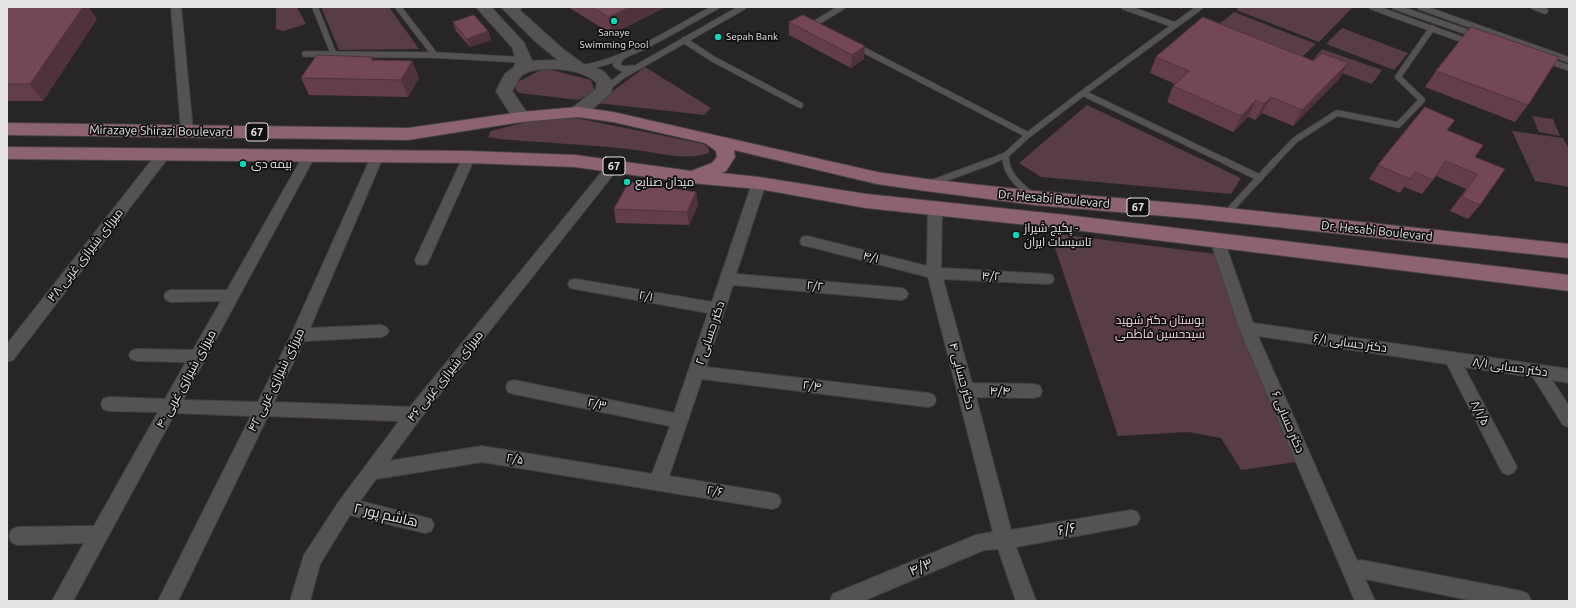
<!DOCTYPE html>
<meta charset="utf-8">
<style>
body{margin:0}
#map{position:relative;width:1576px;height:608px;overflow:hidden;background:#282526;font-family:Ubuntu,sans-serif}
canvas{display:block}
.frame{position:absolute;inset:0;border:8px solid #e5e3e3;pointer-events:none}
</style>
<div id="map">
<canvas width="1576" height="608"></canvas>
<div class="frame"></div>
</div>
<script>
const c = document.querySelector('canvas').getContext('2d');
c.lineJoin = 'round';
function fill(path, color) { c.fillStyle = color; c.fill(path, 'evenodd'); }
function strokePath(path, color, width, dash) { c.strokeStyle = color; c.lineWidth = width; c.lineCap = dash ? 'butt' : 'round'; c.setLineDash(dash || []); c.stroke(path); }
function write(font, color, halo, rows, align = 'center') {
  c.font = font + ' Ubuntu,Cairo,sans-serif'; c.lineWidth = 3.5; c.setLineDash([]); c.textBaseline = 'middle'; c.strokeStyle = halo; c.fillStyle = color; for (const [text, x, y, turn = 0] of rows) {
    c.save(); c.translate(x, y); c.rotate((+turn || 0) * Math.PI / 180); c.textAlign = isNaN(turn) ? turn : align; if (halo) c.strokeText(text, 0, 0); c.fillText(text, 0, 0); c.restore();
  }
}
fill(new Path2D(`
 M282,7h15l9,17 -23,7 -7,-2v-21z
 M321,7h68l30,42 -80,1z
 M1239,7h114l-34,35 -83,-32z
 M1234,12l82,32 -25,23 -83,-34z
 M1342,28l66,25 -14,17 -68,-26z
 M1322,49l60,21 -10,14 -61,-22z
 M645,67l66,41 -7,7 -107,-12z
 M544,68l47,12 4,11 -17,9 -59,-7 -3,-3v-7z
 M1087,105l154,73 -10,16 -190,-17 -22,-14z
 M1532,116l21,3 7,17 -21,-4z
 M571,117l133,27 5,5v4c-25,9 -56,-2 -82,-4 -42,-5 -85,-6 -128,-10l-11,-2 3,-6 39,-10z
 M1512,131l51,7 6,11v38l-34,-6z
 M1050,233l166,21 81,208 -56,8 -20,-32 -33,-6 -70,4z`), '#583c46');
const laneFar1 = new Path2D(`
 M315,7l19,48
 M398,7l37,48
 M1124,7l51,18
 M1372,7l97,35
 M1395,7l81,28
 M1420,7l149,53
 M1534,7l11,4
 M512,10l7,-3
 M818,26l-4,-2 28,-17
 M684,40l29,19 87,46
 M856,46l172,89
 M305,54l130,1 89,5
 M622,57l-6,8 7,4 9,-1
 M1546,60l23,8
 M583,68c48,-9 90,-38 133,-61
 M607,88l15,-12 121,-69
 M1083,93l144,69
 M989,162l17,-7 22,-20 55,-42 117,-86
 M1006,162v-7
 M1274,162l21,-22 42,-27 61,12 24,-25 -24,-23 34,-49`);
const lane = new Path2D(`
 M1006,161c2,16 15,25 26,35
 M1225,161l35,17
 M932,183l60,-22
 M1226,214l49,-53`);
const street = new Path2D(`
 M171,7h10l12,124 -6,4 -6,-4z
 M163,151l5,1 1,3 -1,3 -155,202 -6,2v-18l151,-192z
 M309,152l5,1 1,3 -132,244 75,2 33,-67 80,-178 1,-3h10l1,3 -73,171 71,-3 5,2 3,4 -3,4 -5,2 -77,4 -30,61 136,5 199,-244h10l1,3 -200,253 -31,42 93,-15 170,28 18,-48 -156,-32 -6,-2 -2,-5 2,-5 6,-2 160,33 34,-100 -133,-24 -5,-1 -2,-4 2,-4 5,-1 137,23 40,-119 2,-3h10l2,3 -30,91 165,14 5,2 2,4 -2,4 -5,2 -168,-15 -27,82 222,26 6,2 2,5 -2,5 -6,2 -226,-28 -33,97 103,17 6,2 3,6 -3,6 -6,2 -290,-47 -106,17 -16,22 71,18 3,6 -3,6 -6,2 -75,-18 -30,49 -10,37h-20l14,-46 36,-55 59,-79 -131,-5 -90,185h-20l93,-185 -76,-3 -102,188h-21l32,-58 -66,2 -7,-3 -2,-6 2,-6 7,-3 76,-1 64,-114 -49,-1 -6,-2 -2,-5 2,-5 6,-2 56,2 21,-37 -49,-1 -6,-2 -2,-4 2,-4 6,-2 56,1 28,-49 -50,1 -5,-2 -2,-4 2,-4 5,-2h56l76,-134 1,-3z
 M469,153l5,1 1,3 -46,103 -2,4 -5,1 -5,-1 -2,-4 48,-103 1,-3z
 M935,204l5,2 2,3 -1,59 106,6 5,1 2,4 -2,4 -5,1 -104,-5 29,104 62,1 6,2 2,5 -2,5 -6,2 -58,-1 35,133 120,-20 6,2 3,6 -3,6 -6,2 -115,21 20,54h-20l-18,-52 -14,1 -121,51h-33l3,-7 143,-59 17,-3 -65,-255 -121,-31 -5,-1 -2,-4 2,-4 5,-1 120,30 1,-57 2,-3z
 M1217,235l5,1 2,4 29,83 316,46v14l-17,-3 17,26v21l-6,-2 -30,-48 -69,-10 53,100 -3,5 -6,3 -6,-3 -55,-108 -189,-28 99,225 4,-1 160,31 7,3 3,7h-57l-109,-22 10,22h-20l-116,-273 -29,-88 2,-4z`);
const secondary = new Path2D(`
 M476,7h15l33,36 8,18 26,-1 -23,-19 -34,-34h15l47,42 20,15 20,7 11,12 -4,11 -26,22 -6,1 -6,-1 -2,-4 2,-4 24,-19 1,-6c-14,-15 -59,-19 -75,-8 -5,5 -6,10 -10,16l18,26 -3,4 -6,1 -6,-1 -19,-30 9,-17 9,-7 2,-7 -4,-13z`);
const primary = new Path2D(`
 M578,107l35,5 264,60 49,7 109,12 165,14 369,39v14l-369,-39 -165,-14 -109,-14 -49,-7 -143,-34 1,7 -9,14 -5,2 38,4 107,17 200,21 503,60v16l-503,-62 -200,-21 -107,-19 -68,-6 -116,-16 -106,-4 -462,-4v-12l462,4 106,4 116,16 21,-8 5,-6 -1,-6 -11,-8 -92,-21 -35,-5 -57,5 -113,18 -401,-5v-12l401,5 113,-16z`);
strokePath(laneFar1, '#444142', 7);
strokePath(lane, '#444142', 8);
strokePath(street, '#444142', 2);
strokePath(secondary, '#444142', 2);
strokePath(primary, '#444142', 2);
strokePath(laneFar1, '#555253', 5.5);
strokePath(lane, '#555253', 6);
fill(street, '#555253');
fill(secondary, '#555253');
fill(primary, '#8d6372');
fill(new Path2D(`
 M568,7h96v1l-52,26z
 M1176,7h8l-3,2z
 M7,8l90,11 -54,82h-36z
 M453,22l35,9 3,9 -21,7 -14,-16z
 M789,22l75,37 -13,9 -62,-33z
 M1156,57l158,4 34,2 -9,16 -46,47 -31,-13 -7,7 -7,-3 -15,15 -66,-30 6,-16 2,-2 -25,-11z
 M375,60l37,1 7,17 -11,19 -99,-2 -8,-17z
 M1436,71l92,34 -13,17 -90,-35z
 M1455,120l-8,10 28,27 30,12 -25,36 -12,14 -18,-8 16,-22 -30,-13 -14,18 -18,-7 -4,6 -31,-14 9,-14z
 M696,192l2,13 -9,20 -73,-2 -2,-14z`), '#633d4b');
fill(new Path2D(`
 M83,7h6l8,12 -54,82 -13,-17z
 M630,7h34v1l-52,26 -3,-17z
 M488,31l3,9 -21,7 -3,-8z
 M865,46l-1,13 -13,9 1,-13z
 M412,61l7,17 -11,19 -7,-17z
 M1348,63l-9,16 -46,47 9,-16z
 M1271,97l-9,16 -7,7 9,-16z
 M1256,100l-8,17 -15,15 8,-16z
 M696,192l2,13 -9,20 -2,-13z`), '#50323d');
const building = new Path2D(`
 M24,7h59l-53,77h-23v-76z
 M592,7h38l-21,10z
 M474,15l14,16 -21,8 -14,-17z
 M803,15l62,31 -13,9 -63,-33z
 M1203,17l111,44 8,-8 26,10 -46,47 -31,-13 -7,7 -8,-4 -15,16 -68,-30 16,-15 -33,-14z
 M1471,27l88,30 -31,48 -92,-34z
 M317,55l56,2 -2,3 41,1 -11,19 -100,-2z
 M1425,107l30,13 -8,10 36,15 -8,12 30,12 -25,36 -18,-8 15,-23 -32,-13 -12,19 -18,-8 -5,7 -32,-14z
 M629,182l67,10 -9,20 -73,-3z`);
fill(building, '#734757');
strokePath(building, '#50323d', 1);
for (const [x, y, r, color] of [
 [614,21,4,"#0dd5b5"],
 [718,37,4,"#0dd5b5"],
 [243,164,4,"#0dd5b5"],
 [627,182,4,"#0dd5b5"],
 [1016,235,4,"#0dd5b5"]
]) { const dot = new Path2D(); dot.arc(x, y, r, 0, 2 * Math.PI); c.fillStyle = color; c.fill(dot); strokePath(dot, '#100f0f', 1.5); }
write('10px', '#e5e3e3', '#100f0f', [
 ["Sanaye",614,33],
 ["Swimming Pool",614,45],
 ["Sepah Bank",726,37,"left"]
]);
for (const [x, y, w] of [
 [257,132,22],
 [614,166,22],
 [1138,207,22]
]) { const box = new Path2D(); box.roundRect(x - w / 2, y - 9, w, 18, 3); c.fillStyle = '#100f0f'; c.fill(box); strokePath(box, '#e5e3e3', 1); }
write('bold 11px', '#e5e3e3', null, [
 ["67",257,132],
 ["67",614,166],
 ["67",1138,207]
]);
write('12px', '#e5e3e3', '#100f0f', [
 ["Mirazaye Shirazi Boulevard",161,131,1],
 ["Dr. Hesabi Boulevard",1054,199,5],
 ["Dr. Hesabi Boulevard",1377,231,6],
 ["میرزای شیرازی غربی ۳۸",85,255,-52],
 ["۴/۱",871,257,14],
 ["۴/۲",991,276,3],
 ["۲/۲",815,286,5],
 ["۲/۱",646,296,10],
 ["دکتر حسابی ۲",710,333,-71],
 ["۶/۱ دکتر حسابی",1350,343,8],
 ["۸/۱ دکتر حسابی",1510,367,8],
 ["میرزای شیرازی غربی ۴۶",445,376,-51],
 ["دکتر حسابی ۴",962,376,75],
 ["میرزای شیرازی غربی ۴۰",186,379,-61],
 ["میرزای شیرازی غربی ۴۲",276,380,-64],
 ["۲/۴",812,386,7],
 ["۴/۴",1000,391,1],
 ["۲/۳",597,404,12],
 ["۸/۱/۵",1480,413,63],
 ["۶ دکتر حسابی",1288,422,67],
 ["۲/۵",515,459,9],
 ["۲/۶",715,491,10]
]);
write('12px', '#e5e3e3', '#100f0f', [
 ["بیمه دی",251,164],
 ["میدان صنایع",635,182],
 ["پکیج شیراز -",1024,228],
 ["تاسیسات ایران",1024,242]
], 'left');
write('12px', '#f5d5df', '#100f0f', [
 ["بوستان دکتر شهید",1160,320],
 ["سیدحسین فاطمی",1160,334]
]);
write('14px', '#e5e3e3', '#100f0f', [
 ["۲ هاشم پور",386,515,13],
 ["۶/۶",1067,529,-10],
 ["۴/۳",921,567,-23]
]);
</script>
